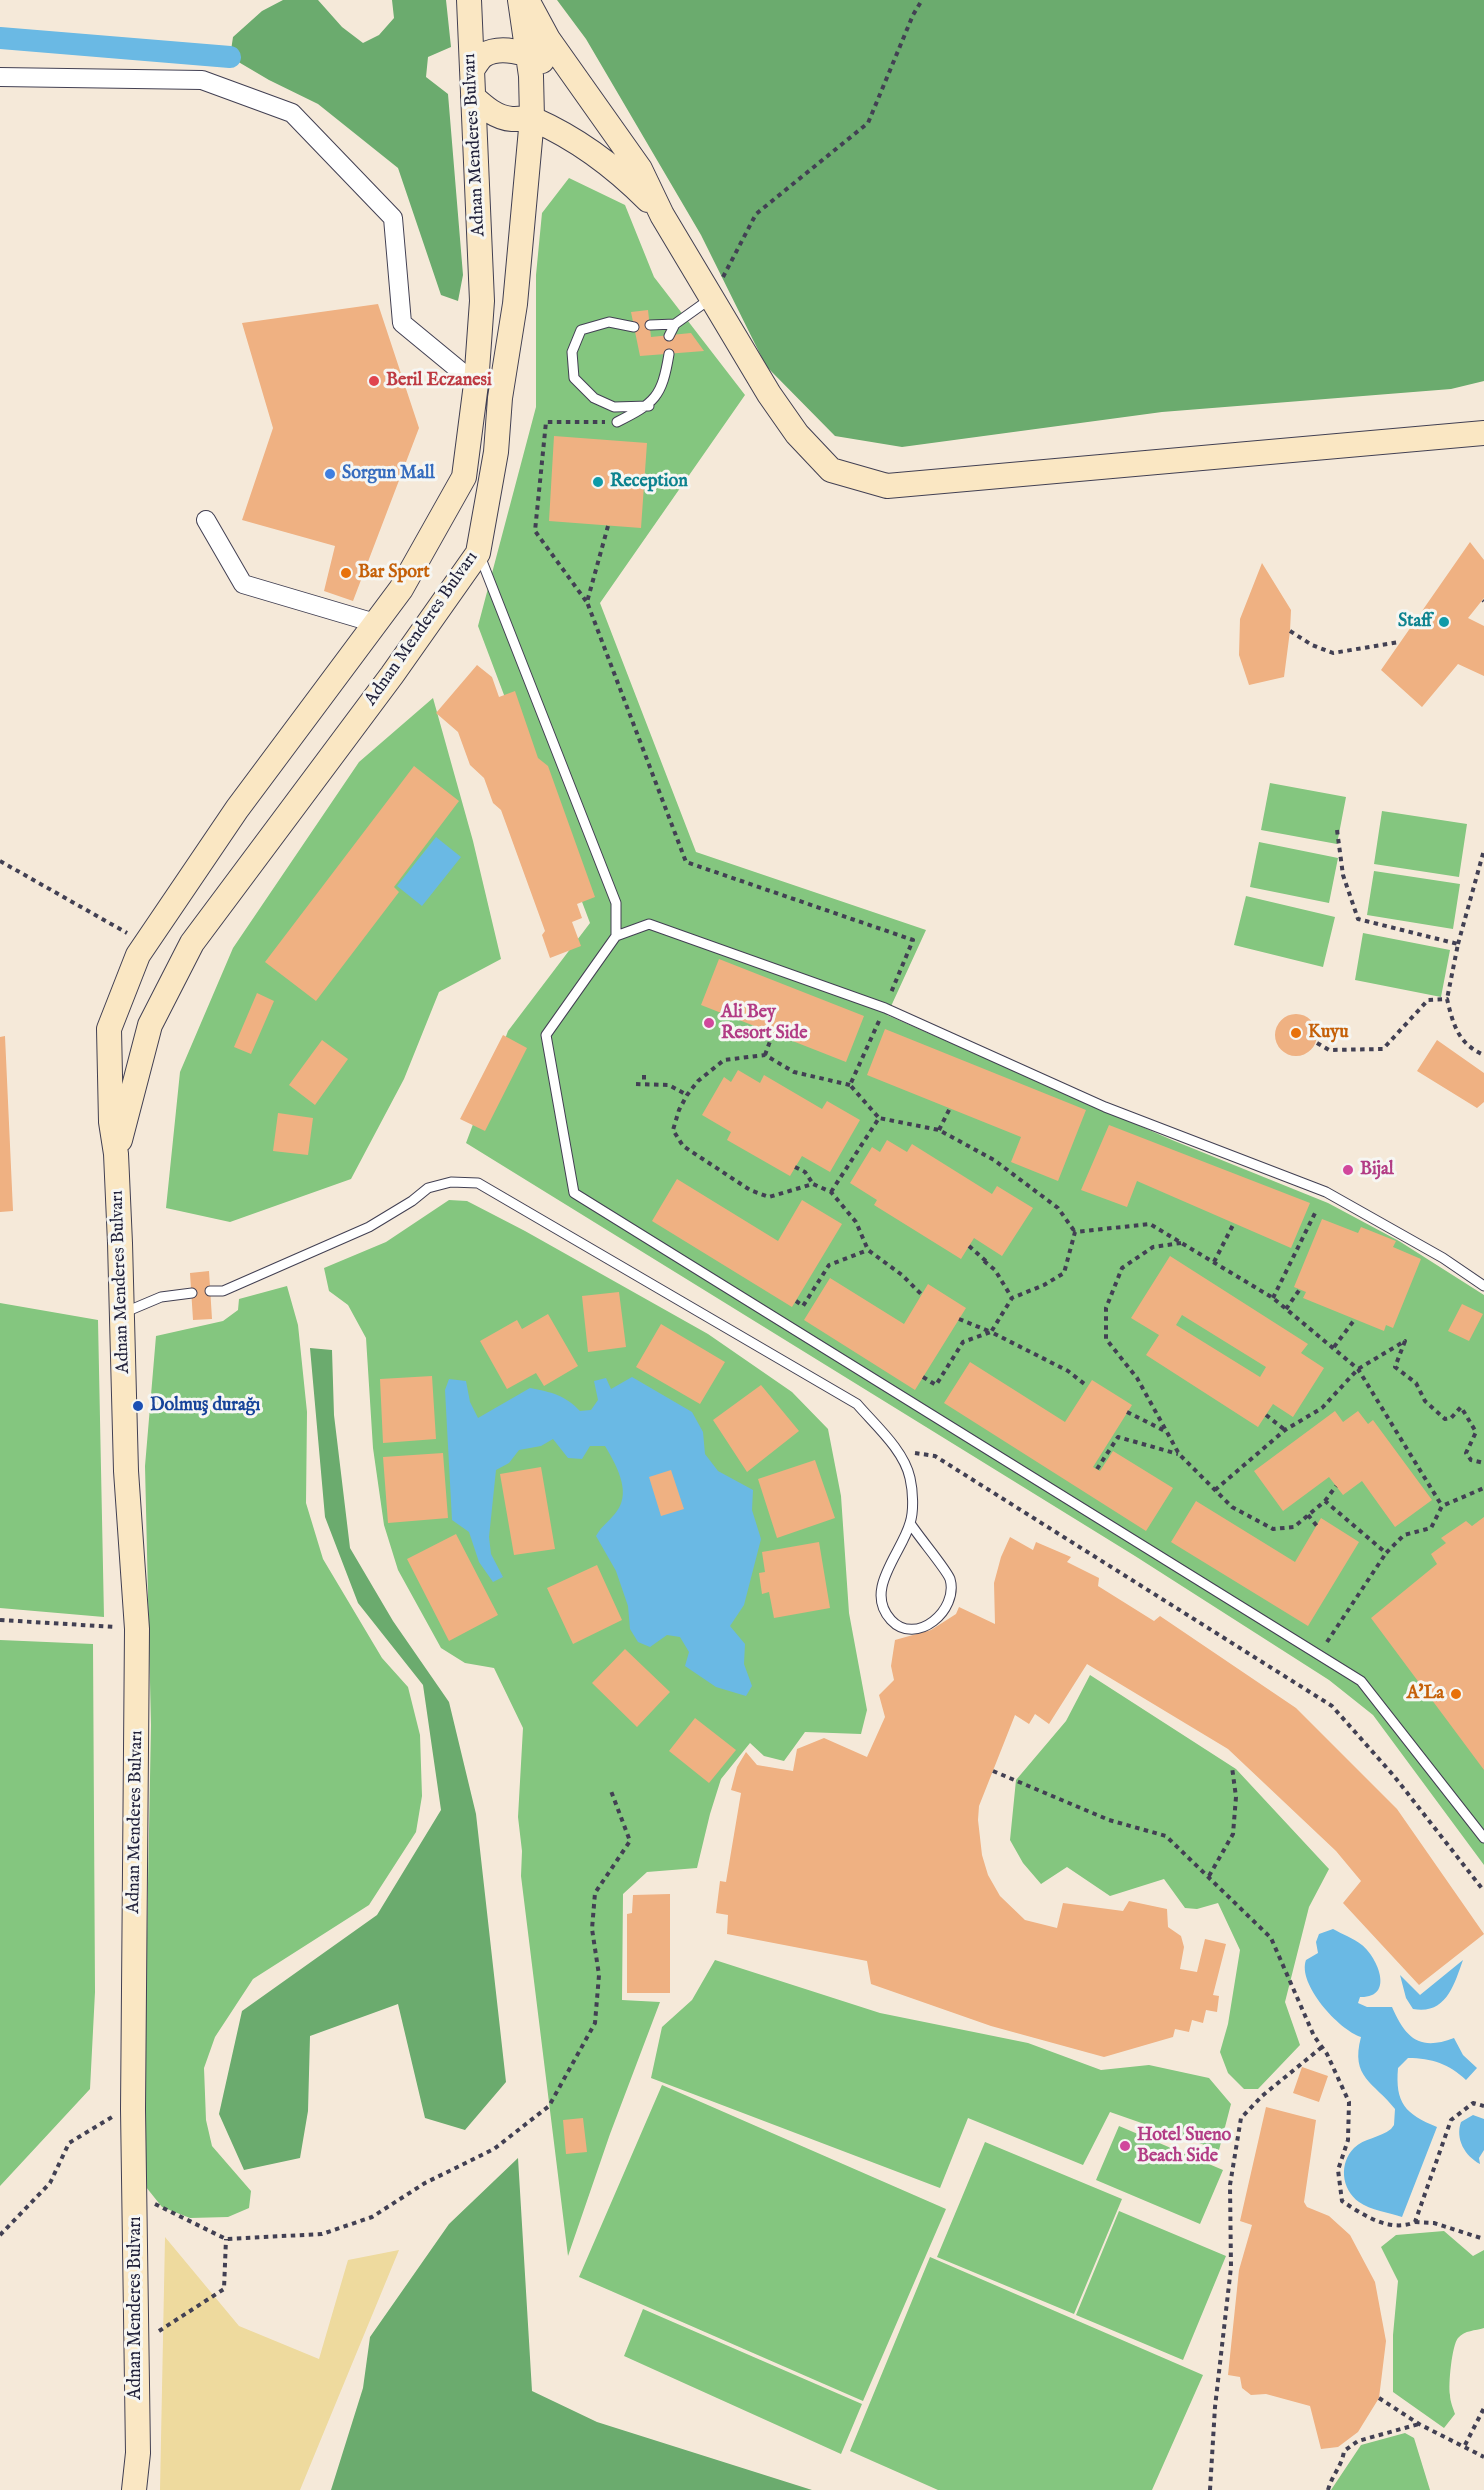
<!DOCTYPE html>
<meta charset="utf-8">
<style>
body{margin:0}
canvas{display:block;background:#f5e9d9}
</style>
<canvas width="1484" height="2490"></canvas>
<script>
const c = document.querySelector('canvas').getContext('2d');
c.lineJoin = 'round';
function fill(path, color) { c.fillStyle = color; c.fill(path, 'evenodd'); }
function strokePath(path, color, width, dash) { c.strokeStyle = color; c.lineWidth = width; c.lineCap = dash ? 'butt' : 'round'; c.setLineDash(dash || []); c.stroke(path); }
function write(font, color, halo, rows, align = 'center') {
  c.font = font + ' "IM FELL English",serif'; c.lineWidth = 6; c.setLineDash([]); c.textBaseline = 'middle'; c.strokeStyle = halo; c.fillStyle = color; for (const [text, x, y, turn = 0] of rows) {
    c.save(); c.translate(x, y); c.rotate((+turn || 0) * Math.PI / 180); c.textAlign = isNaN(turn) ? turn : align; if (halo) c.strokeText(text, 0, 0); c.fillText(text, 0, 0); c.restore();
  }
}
fill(new Path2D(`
 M569,178l56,27 29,72 91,118 -145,208 96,249 230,78 -39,85 285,125 156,63 71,38 85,54v570l-111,-150 -44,-35 -194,-124 -669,-413 42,-112 82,-108 -112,-297 58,-219v-132l6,-62z
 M433,698l40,143 28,118 -62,33 -35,87 -53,100 -121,43 -64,-14 14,-136 53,-124 126,-186z
 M1270,783l76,14 -9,47 -76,-14z
 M1382,811l85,13 -8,53 -85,-13z
 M1259,842l79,16 -9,45 -79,-16z
 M1374,871l86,13 -7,45 -86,-14z
 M1246,896l89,21 -12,50 -89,-22z
 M1363,933l87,17 -9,47 -86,-17z
 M449,1200l18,1 58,30 183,103 84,58 36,37 13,67 8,117 18,97 -6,24 -56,-2 -21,29 -20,-5 -14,-13 -29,36 -11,35 -13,54 -50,4 -24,22 -1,106 38,2 -50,132 -42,122 -47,-380 1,-25 -4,-34 5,-89 -29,-60 -29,-5 -24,-15 -43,-78 -14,-45 -11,-77 -7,-110 -18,-33 -19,-14 -5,-23 62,-26z
 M287,1286l11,39 9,87 -1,91 17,56 59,99 26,29 12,48 2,61 -6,36 -47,73 -116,74 -38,58 -11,31 2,52 6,26 39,45 -2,17 -21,9 -38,1 -28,-11 -16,-20 -2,-90 7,-372 -6,-259 11,-130 67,-15 15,-11 1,-11z
 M0,1303l98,17 6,297 -104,-9z
 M0,1640l93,4 2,348 -5,97 -90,97z
 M1090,1675l146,94 93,100 -20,38 -24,95 15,43 -42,44h-14l-16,-16 -8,-21 8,-28 12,-74 -22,-47 -21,6 -12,-1 -21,-29 -54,17 -43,-29 -26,17 -18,-21 -13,-23 6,-60 50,-59z
 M715,1960l165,53 148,30 73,27 48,-5 60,13 22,26 -12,46 -109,-38 -27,53 -115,-47 -28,70 -289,-110 11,-51 30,-27z
 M662,2085l284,124 -83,192 -284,-124z
 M1119,2126l104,44 -23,54 -104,-44z
 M985,2142l137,57 -48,115 -137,-57z
 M1119,2211l107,45 -43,104 -107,-45z
 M1444,2231l29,25 11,-6v78c-9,3 -19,2 -26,10 -6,7 -10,47 -8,57 0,6 3,13 5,19l-11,14 -51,-36v-57l5,-54 -17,-34 15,-12z
 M930,2257l273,118 -51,115h-214l-88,-39z
 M643,2309l219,95 -21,50 -217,-98z
 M1405,2433l9,5 16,52h-99l30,-45z`), '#84c67f');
fill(new Path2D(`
 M283,0h35l24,27 21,16 16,-8 15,-17 -2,-18h54l5,47 -23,10 -2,20 22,17 15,181 -5,26 -17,-6 -43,-127 -80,-64 -49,-24 -39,-23 3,-20 29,-26z
 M557,0h927v381l-33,8 -289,23 -260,35 -67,-11 -69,-70 -65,-131 -115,-196z
 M310,1348l22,2 2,65 16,133 43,73 56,81 27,112 30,268 -41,48 -40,-12 -27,-114 -88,32 -2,75 -8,47 -56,12 -25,-56 23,-103 135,-96 64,-105 -18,-125 -65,-82 -33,-86z
 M518,2158l14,233 65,31 215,68h-481l32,-102 7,-51 79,-113z`), '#6bab6e');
fill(new Path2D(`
 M165,2237l74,89 80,33 29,-99 51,-10 -99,240h-140z`), '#eeda9e');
fill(new Path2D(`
 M436,837l25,20 -39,49 -25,-20z
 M632,1377l60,35 11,20 2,22 13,17 35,19 -1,20 9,29 -17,66 -14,21 15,18 -1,20 8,22 -6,10 -30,-9 -31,-21 4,-14 -9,-15 -13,-2 -17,12 -12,-5 -8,-13 -2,-23 -12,-35 -20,-35c6,-11 14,-15 21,-25 15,-20 -2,-48 -12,-65h-15l-8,13 -14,-1 -15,-19 -12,7 -22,4 -10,13 -13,7 -7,67 2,17 12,23 -10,5 -14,-20 -10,-30 -17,-12 -7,-130 4,-11 17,2 4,21 8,16 52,-30c21,4 35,7 50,23l11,-1 7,-10 -4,-19 12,-3 5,11z
 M1333,1929c9,5 20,9 29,16 16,13 33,53 -2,52l-2,6 9,4h25c14,32 28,44 62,31l9,17 14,13 -11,12c-17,-16 -34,-22 -58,-22l-10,10c-3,35 7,46 39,59l-35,90c-12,-4 -32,-7 -43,-15 -18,-13 -20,-39 -5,-54 10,-10 26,-10 37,-19l3,-4 1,-16c-21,-27 -45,-31 -34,-72 -22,-7 -64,-53 -55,-77l12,-7 -2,-11 3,-8z
 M1463,1960c-9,25 -17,55 -50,49l-7,-11 -6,-23 20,20z
 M1473,2115l11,4v31l-5,8 1,6c-15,-8 -25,-25 -19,-42z`), '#6ab9e4');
strokePath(new Path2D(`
 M0,38l230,19`), '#6ab9e4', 22);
fill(new Path2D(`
 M378,304l41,124 -66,173 -29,-10 11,-45 -93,-26 31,-92 -31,-105z
 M648,310l3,27 40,-4 13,18 -64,5 -9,-44z
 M554,436l93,7 -6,85 -92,-7z
 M1470,542l14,18v38l-16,20 16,8v50l-26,-12 -36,43 -41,-37z
 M1262,563l29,47 -1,21 -6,46 -35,8 -10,-30 1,-36z
 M477,665l15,12 7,20 16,-6 23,67 10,8 47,131 -18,7 5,14 -10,4 9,24 -31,12 -8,-23 3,-4 -44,-121 -8,-7 -9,-25 -14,-13 -12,-33 -22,-19z
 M414,766l45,35 -65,86 5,5 -83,109 -51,-39z
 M719,959l145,57 -18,46 -145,-57z
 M257,993l17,8 -23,53 -17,-7z
 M1275 1035a21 21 0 1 1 42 0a21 21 0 1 1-42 0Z
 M885,1029l201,81 -28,71 -47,-19 10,-25 -154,-62z
 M503,1035l24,13 -42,83 -25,-12z
 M5,1036l8,175 -13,1v-175z
 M322,1040l26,19 -33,46 -26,-20z
 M1437,1040l47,33v29l-7,6 -60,-37z
 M738,1070l22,13 4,-8 58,34 5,-8 33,19 -30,52 -28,-16 -12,20 -63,-36 4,-8 -29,-17 22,-38 7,5z
 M278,1113l35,5 -5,37 -35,-4z
 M1109,1125l201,78 -19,45 -154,-67 -10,26 -46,-17z
 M887,1140l20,12 5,-8 80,50 5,-8 36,22 -31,48 -28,-18 -13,21 -87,-54 3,-5 -27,-17 22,-36 8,5z
 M677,1179l101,62 24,-41 40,24 -50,83 -140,-86z
 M1322,1219l36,14 3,-6 35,14 -3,6 28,12 -28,69 -7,-3 -2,6 -81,-33 3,-6 -12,-5z
 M1170,1256l138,88 -7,9 23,15 -31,49 -20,-13 -15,23 -112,-72 13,-20 -28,-17zM1182,1315l84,52 -6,10 -84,-52z
 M209,1271l3,48 -19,1 -3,-47z
 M830,1278l74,46 24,-40 38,24 -51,82 -111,-70z
 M619,1292l7,55 -38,5 -6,-56z
 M1462,1304l21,10 -14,27 -21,-10z
 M548,1314l30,52 -34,20 -8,-13 -29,16 -27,-48 37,-21 5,9z
 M661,1324l64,38 -25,42 -64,-37z
 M970,1362l95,60 27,-42 40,25 -39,62 7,4 13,-20 60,37 -27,43 -202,-128z
 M432,1376l4,63 -53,4 -3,-64z
 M761,1385l38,46 -52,41 -34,-52z
 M1335,1411l8,11 15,-11 10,13 5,-4 59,80 -37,27 -33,-46 -19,14 -14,-18 -46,34 -29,-40z
 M443,1453l5,65 -60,5 -5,-66z
 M815,1460l20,58 -58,20 -19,-59z
 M541,1467l14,82 -41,6 -14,-81z
 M671,1470l13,39 -23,7 -12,-39z
 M1196,1501l99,61 26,-44 38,24 -51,84 -137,-84z
 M1484,1517v253l-113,-152 66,-54 -6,-10 15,-11 -5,-5 25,-17 6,5z
 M456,1534l42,81 -49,26 -42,-82z
 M1010,1537l23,13 3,-8 35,15 -4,5 32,16 -1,8 56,35 6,-5 136,92 101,101 87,125 -65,51 -76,-82 18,-22 -25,-30 -108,-102 -141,-85 -38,60 -14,-10 -6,10 -14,-9 -36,91 -1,14 4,35 6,20 12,21 25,24 32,8 6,-25 60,8 6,-10 38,8 1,18 13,9 3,11 -4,22 17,3 8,-33 21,5 -13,51 6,1 -2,16 -11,-2 -3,13 -11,-3 -3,12 -14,-3 -2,8 -69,20 -113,-31 -120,-42 -4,-23 -140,-27 1,-19 -12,-2 4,-32 6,1 15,-89 -10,-3 6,-23 9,-15 11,13 36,6 4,-22 27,-11 43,19 18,-40 -6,-22 15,-15 -3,-14 4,-26 36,-10 25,-16 3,-7 36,17 -1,-41 7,-26z
 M819,1542l11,66 -56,10 -5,-26 -7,2 -3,-21 6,-1 -3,-20z
 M597,1565l25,55 -49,24 -26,-56z
 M625,1649l45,43 -33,35 -45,-44z
 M695,1718l41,32 -27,33 -40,-32z
 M670,1894v99h-43v-79l5,-1 1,-18z
 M1302,2067l26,9 -9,26 -26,-9z
 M1266,2107l50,13 -12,82 3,5 22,9 21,19 25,47 11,59 -7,57 -21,34 -20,15 -17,2 -11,-43 -44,-12 -15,1 -9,-7 -2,-11 -12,-2 11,-105 13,-45 -12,-4z
 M583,2118l4,34 -21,2 -3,-34z`), '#efb182');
const lane = new Path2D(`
 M650,325l25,-1
 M634,327l-25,-5 -28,8 -9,22 2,26 20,20 20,9 35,-1
 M669,336l6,-12 35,-25
 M617,422c38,-19 45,-25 52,-68
 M480,556l136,347v33l-70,99 28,158 787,488 123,157
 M616,936l33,-12 236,84 220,99 221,85 117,66 41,28
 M210,1291h13l146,-64 43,-26 16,-13 23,-6 27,1 379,221c18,21 47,46 53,74 3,13 4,33 0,45 -8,30 -47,67 -19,97 25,27 68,-10 59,-41 -3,-9 -32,-43 -40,-56
 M123,1313l38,-16 31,-4`);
const street = new Path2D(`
 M0,77l202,3 90,33 101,105 9,105 74,61
 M206,520l37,64 132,39`);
const secondary = new Path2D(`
 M527,0l21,39 92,130 22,46 107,179 28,40 34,36 56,16 597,-53
 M472,70c3,-4 7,-12 12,-15 17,-10 42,-2 58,6
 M473,97c11,10 23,21 39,22 8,0 16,-2 23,1 43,19 80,47 113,80
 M120,1140l30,-115 42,-82 200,-268 86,-122 18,-101 4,-54 15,-94 17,-186 -1,-42 -11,-76
 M134,2490l4,-37 -5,-344 4,-480 -11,-158 -6,-228 -4,-89 -5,-32 -2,-93 29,-74 99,-146 164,-220 63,-112 12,-93 6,-83 -13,-301`);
strokePath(lane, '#424053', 11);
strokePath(street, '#424053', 20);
strokePath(secondary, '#424053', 26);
strokePath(new Path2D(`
 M723,277l33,-63 112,-91 45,-108 9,-15
 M608,526l-21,76 99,260 227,78 -23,55
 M1483,600l1,1
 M586,601l-51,-70 11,-109h59
 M1290,631l22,14 21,8 66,-11
 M1337,830l6,45 15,44 100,25 -11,55
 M0,861l127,72
 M1458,944l26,-94
 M879,1021l-29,64 29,33
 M1317,1043l12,7 54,-1 45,-49 19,-1c6,25 11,45 37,56
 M765,1055l8,-22
 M644,1075v7
 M636,1084l33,1 18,10
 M850,1085l-56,-13 -29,-17 -41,5 -26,21 -11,14 -8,15 -6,20 10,16 67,44 19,7 44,-13 18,8 25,30 12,28 34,25 20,20
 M939,1130l11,-22
 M795,1167l10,5 8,12
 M831,1192l48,-74 60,12 55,30 64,48 17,24
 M1181,1243l-28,4 -31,21 -16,40v31l31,39 42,76 53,53 41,22 21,-2 31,-26 61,52 18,-18 27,-7 11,-22 42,-18
 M969,1246l17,15
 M984,1261l11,9 17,28
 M1214,1262l20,-39
 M1273,1298l43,-87
 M796,1301l7,5 26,-41 39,-15
 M1286,1309l14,-20
 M959,1319l32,13 21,-34 32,-13 20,-12 11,-41 75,-8 123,74 85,71 84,137
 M1334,1347l21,-28
 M923,1377l13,8 27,-43 28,-10 77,39 19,15
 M1127,1412l40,20
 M1266,1415l19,15
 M915,1453l20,3 397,250 62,70 90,115
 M1097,1469l21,-32 60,17
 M1215,1490l70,-60 37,-22 36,-39 47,-28 -10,26 21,16 9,18 20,18 6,-1 10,-11 15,25 -10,21 5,7 13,3
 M1325,1501l11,-15
 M1308,1515l9,11
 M0,1620l116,7
 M1327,1642l59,-89
 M993,1771l116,49 57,16 105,102 43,98 13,18 22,48 -1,38 -10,30 4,31c21,14 48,32 73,21l36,-102 22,-17 11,3
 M1209,1876l24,-42 3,-37 -4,-30
 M155,2204l71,35 96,-5 50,-17 53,-34 69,-34 55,-43 46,-83 4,-48 -7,-46 3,-36 35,-52 -19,-50
 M1415,2222l19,1 50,16
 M0,2235l50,-52 19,-40 43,-26
 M159,2331l65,-42 2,-50
 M1379,2398l40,26 65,33
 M1465,2445l19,-37
 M1210,2490l5,-83 16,-140 -1,-82 11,-67 21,-22 60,-49
 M1328,2490c4,-15 14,-24 16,-39l14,-10 61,-17`), '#424053', 4, [4.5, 4.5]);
strokePath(lane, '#fff', 9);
strokePath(street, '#fff', 18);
strokePath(secondary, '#fae7c3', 24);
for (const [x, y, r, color] of [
 [374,381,6,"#e0444e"],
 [330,474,6,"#3f7fe0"],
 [598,482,6,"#0f9aa8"],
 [346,573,6,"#e8710a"],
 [1444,622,6,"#0f9aa8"],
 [709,1023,6,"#d1479c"],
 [1296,1033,6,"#e8710a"],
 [1348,1170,6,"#d1479c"],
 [138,1406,6,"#1a4fb4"],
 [1456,1694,6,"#e8710a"],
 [1125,2146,6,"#d1479c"]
]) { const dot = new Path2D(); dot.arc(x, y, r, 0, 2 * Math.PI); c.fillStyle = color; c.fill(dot); strokePath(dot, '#f6f6f2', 2); }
write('18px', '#22223b', '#f6f6f2', [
 ["Adnan Menderes Bulvarı",475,145,-93],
 ["Adnan Menderes Bulvarı",422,629,-55],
 ["Adnan Menderes Bulvarı",121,1282,-92],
 ["Adnan Menderes Bulvarı",136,1822,-89],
 ["Adnan Menderes Bulvarı",136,2308,-90]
]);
write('bold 18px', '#be3a42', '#f6f6f2', [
 ["Beril Eczanesi",386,381]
], 'left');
write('bold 18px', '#366cbe', '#f6f6f2', [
 ["Sorgun Mall",342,474]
], 'left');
write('bold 18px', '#0d838f', '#f6f6f2', [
 ["Reception",610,482],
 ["Staff",1432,622,"right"]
], 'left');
write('bold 18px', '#c56008', '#f6f6f2', [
 ["Bar Sport",358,573],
 ["Kuyu",1308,1033],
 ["A'La",1444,1694,"right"]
], 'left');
write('bold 18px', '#b23c85', '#f6f6f2', [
 ["Ali Bey",721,1013],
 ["Resort Side",721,1034],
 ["Bijal",1360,1170],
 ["Hotel Sueno",1137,2136],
 ["Beach Side",1137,2157]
], 'left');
write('bold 18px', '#164399', '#f6f6f2', [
 ["Dolmuş durağı",150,1406]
], 'left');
</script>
